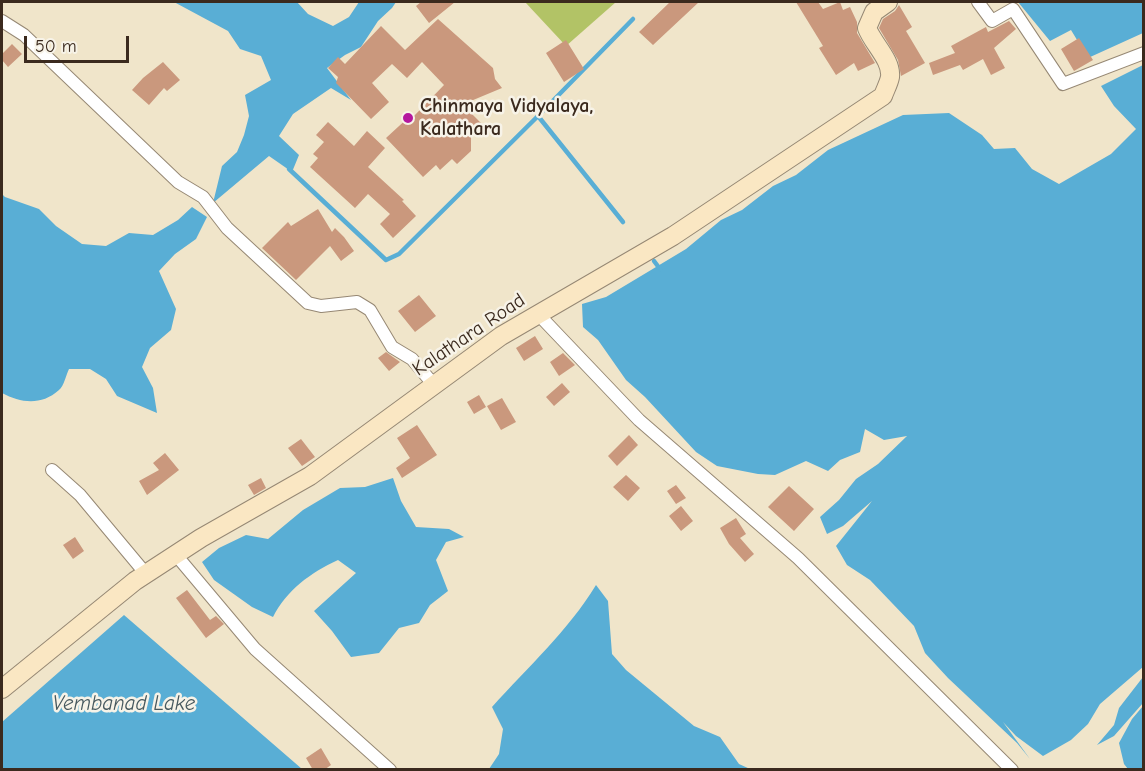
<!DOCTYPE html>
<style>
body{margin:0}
#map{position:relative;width:1145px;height:771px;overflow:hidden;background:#f0e5ca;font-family:"Comic Neue",sans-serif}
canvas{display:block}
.frame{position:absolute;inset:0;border:3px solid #3b2a1e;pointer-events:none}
.scale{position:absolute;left:24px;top:36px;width:105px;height:27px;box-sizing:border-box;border:3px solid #3b2a1e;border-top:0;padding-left:8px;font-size:18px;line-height:21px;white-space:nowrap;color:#3b2a1e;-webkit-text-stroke:4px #f7f3e8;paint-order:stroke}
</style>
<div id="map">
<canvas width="1145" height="771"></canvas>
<div class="frame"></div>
<div class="scale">50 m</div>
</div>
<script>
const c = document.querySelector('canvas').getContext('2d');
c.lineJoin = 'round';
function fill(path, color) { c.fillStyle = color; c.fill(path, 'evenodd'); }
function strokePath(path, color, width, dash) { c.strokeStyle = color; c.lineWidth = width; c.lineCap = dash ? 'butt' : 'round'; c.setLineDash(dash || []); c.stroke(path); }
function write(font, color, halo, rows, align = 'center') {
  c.font = font + ' "Comic Neue",sans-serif'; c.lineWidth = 5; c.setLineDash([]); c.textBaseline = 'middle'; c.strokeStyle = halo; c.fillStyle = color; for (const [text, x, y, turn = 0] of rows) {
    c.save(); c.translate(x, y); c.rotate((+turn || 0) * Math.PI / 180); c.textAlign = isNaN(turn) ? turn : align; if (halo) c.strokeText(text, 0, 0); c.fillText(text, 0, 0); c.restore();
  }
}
fill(new Path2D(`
 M525,2h91l-50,44z`), '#b2c366');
fill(new Path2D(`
 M174,2h123l11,12 25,12 16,-9 10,-15h37l-4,6 -14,13 -17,26 -16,8 -18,13 24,32 -20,-12 -38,26 -14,22 20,19 -7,17 -23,-16 -56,47 9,-37 15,-14 7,-17 5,-19 -4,-21 26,-15 -10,-24 -21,-7 -12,-18z
 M1018,2h125v31l-55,25 -17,-28 -21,11z
 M1143,65v602l-43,37 -12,20 -17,16 -28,16 -27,-20 -13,-14 27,37 -13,-16 -69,-65 -23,-25 -11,-27 -44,-46 -23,-15 -11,-19 36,-45 -29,25 -16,8 -7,-17 19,-17 17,-21 22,-15 29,-28 -23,4 -19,-11 -5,23 -20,8 -12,11 -22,-10 -31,14 -17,-1 -41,-8 -21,-14 -51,-55 -19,-17 -28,-40 -15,-13 -1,-23 24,-7 80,-48 35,-29 21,-10 31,-24 23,-11 32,-25 75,-35 46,-2 33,22 12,14 21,-1 17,21 27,15 52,-30 25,-25 -22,-23 -13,-20z
 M2,194l3,3 34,12 17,17 26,18 24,2 23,-13 24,2 25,-15 14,-13 15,10 -11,22 -21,15 -16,17 17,38 -5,21 -21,18 -8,19 11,21 4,25 -40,-17 -11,-17 -16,-10h-21c-3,6 -5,17 -10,21 -18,16 -38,13 -57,3z
 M393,478l8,23 15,26 33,2 15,8 -18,5 -10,18 12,31 -18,14 -11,18 -20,5 -20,25 -28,4 -19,-26 -18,-20 42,-38 -18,-13c-28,13 -51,30 -65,57l-21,-10 -38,-27 -12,-18 17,-14 27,-13 22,4 35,-29 37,-22 25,-1z
 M596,585l12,16 4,53 14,16 68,56 26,11 19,27 11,5h-261l10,-15 4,-25 -11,-22c36,-40 76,-76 104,-122z
 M124,615l178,154h-300v-47z
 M1143,677v26l-29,33 -17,9 17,-20 5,-17z
 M1143,706v63h-15l-4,-5 -5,-21 13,-24z`), '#59aed5');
strokePath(new Path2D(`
 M289,169l97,91 13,-6 141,-140
 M623,222l-85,-106 95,-97
 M654,261l6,8`), '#59aed5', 4.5);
fill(new Path2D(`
 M421,2h34l-26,21 -13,-17z
 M670,2h29l-46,43 -14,-13z
 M796,2h22l5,7 17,-7 3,8 7,-3 7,15v11l18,30 -17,8 -4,-8 -18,12 -17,-27 4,-2z
 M899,5l13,22 -6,4 19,32 -24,13 -3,-16 -19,-32 4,-9 12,-8z
 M438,19l55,49 2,11 7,9 -36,15 9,6 -4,4 11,11 -11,10v17l-14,13 -5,-5 -12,11 -4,-5 -13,12 -37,-39 25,-23 2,2 31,-32 -22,-23 -15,16 -15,-14 -20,19 17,19 -18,17 -35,-36 2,-6 -10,-9 10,-11 7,7 36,-38 24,24z
 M1009,21l7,8 -22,19 11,20 -14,7 -8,-16 -20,11 -3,-5 -27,10 -4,-12 26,-10 -4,-7 35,-19 2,5z
 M1079,38l14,22 -19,11 -13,-22z
 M566,40l18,29 -20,13 -18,-29z
 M12,44l10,10 -14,13 -6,-7v-6z
 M163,62l17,18 -13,11 -3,-3 -15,17 -17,-15 11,-12z
 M328,122l26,24 13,-15 18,17 -17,19 36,33 -2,1 14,15 -23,22 -13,-14 10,-10 -22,-20 -13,14 -45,-41 8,-9 -5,-4 11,-12 -8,-7z
 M318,209l14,23 3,-4 9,9 10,14 -13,10 -11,-15 -34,34 -34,-32 26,-26 3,4z
 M419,295l17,21 -21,16 -17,-21z
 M535,336l8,13 -19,12 -8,-13z
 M386,352l14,10 -11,9 -11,-13z
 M563,353l12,12 -16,11 -9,-14z
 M562,383l8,9 -16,14 -8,-9z
 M479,395l7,12 -12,7 -7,-12z
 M502,398l14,24 -15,8 -14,-24z
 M417,425l20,30 -35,23 -6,-10 14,-10 -13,-20z
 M629,435l9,10 -21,21 -9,-10z
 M301,439l14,18 -13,9 -14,-18z
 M165,453l14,17 -32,25 -8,-14 20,-11 -6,-7z
 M626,475l14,13 -12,13 -15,-14z
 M261,478l5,10 -12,7 -6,-10z
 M676,485l10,13 -10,6 -9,-13z
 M789,486l25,23 -20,22 -26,-24z
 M681,506l12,15 -12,10 -12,-15z
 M736,518l10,16 -6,4 14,16 -9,8 -16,-18 -9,-16z
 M75,537l9,14 -11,8 -10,-14z
 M187,590l23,30 6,-4 8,8 -18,14 -30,-40z
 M321,748l10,17 -7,5h-11l-7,-12z`), '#ca987d');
const street = new Path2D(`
 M978,2l14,19 21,-12 50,75 81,-31
 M2,21l22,14 154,147 25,15 24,31 81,75 13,3 36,-4 13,8 22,37 20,12 22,26
 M539,315l100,105 159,138 214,212
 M52,470l28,25 66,79
 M176,555l79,94 135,121`);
const secondary = new Path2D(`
 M2,689l133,-108 66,-43 109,-62 191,-140 172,-100 210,-140c2,-6 6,-13 7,-19 2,-17 -17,-33 -23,-49l7,-16 14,-10`);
strokePath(street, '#968874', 14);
strokePath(secondary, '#968874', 20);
strokePath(street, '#fff', 12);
strokePath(secondary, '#fae7c3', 18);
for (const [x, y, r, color] of [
 [408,118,6,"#b5179e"]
]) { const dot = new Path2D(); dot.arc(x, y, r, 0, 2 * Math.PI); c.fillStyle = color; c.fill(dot); strokePath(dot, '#f7f3e8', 2); }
write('bold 20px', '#3b2a1e', '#f7f3e8', [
 ["Chinmaya Vidyalaya,",420,106],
 ["Kalathara",420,129]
], 'left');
write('20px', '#3b2a1e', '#f7f3e8', [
 ["Kalathara Road",469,335,-34]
]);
write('italic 21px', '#46585e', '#f7f3e8', [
 ["Vembanad Lake",124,704]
]);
</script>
